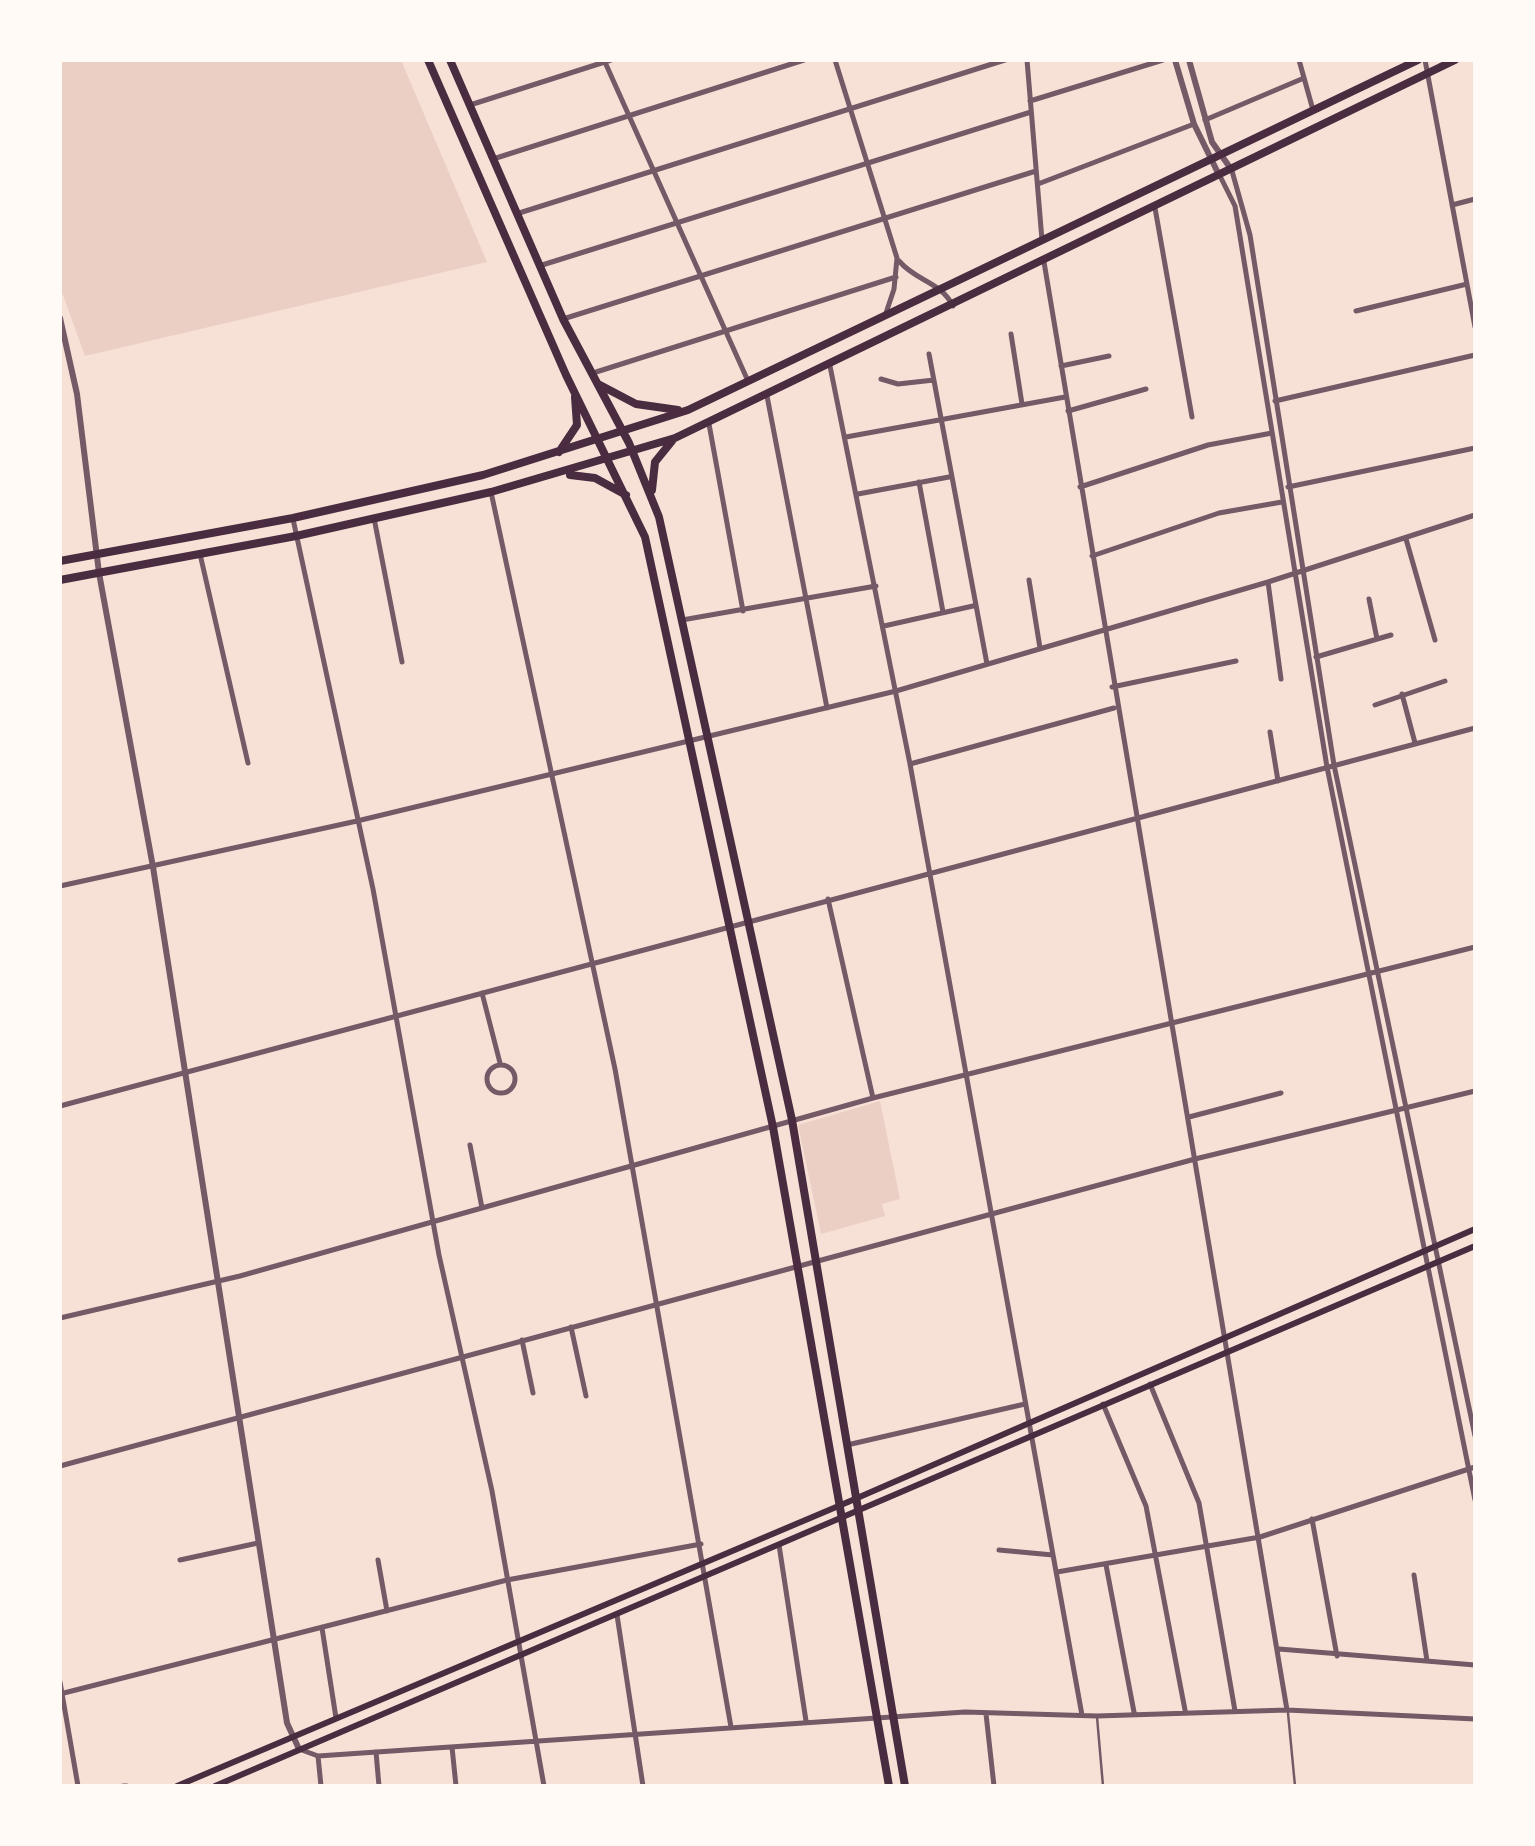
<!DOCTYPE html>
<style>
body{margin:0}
#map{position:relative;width:1535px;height:1846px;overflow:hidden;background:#f7e1d7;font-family:"IBM Plex Sans",sans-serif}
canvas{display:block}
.frame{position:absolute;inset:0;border:62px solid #fffaf5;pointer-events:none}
</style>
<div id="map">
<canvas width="1535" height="1846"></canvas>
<div class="frame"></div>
</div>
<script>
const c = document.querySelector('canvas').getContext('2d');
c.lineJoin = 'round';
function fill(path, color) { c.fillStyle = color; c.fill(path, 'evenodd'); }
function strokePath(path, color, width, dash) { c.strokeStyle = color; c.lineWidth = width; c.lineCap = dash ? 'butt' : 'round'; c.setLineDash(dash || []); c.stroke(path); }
fill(new Path2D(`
 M60,60h341l86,202 -402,94 -25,-69z
 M880,1101l20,98 -18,5 3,12 -64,18 -23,-109z`), '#ebcfc5');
strokePath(new Path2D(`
 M1288,1713l7,73
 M1097,1717l6,69`), '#755966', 2.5);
strokePath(new Path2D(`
 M604,60l144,321
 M835,60l62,198 -3,31 -9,27
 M1027,60l15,180
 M1299,60l14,50
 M1425,60l50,267
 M1030,101l133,-41
 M470,105l141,-45
 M1205,120l99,-42
 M493,159l311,-99
 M1232,171l18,64 84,530 141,671
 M1220,176l15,30 92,561 148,733
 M1038,184l156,-60
 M1452,205l23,-6
 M1155,208l37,209
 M516,214l489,-154
 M899,261c18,21 41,20 54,45
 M1044,262l243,1448
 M539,266l492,-154
 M1356,311l111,-27
 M563,319l473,-148
 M1011,334l11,70
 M929,354l58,310
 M830,366l80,398 172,951
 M1061,366l48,-10
 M593,373l303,-96
 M881,379l17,5 36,-4
 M767,396l60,312
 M1275,401l200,-46
 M1068,411l78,-22
 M709,424l34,187
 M846,437l219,-40
 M919,482l24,130
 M1080,487l128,-42 64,-12
 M1288,487l187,-39
 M491,492l124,577 116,658
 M858,494l91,-17
 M374,518l28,144
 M293,519l80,370 66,366 53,236 52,295
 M1406,539l29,101
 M200,554l48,209
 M1092,556l127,-43 63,-11
 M1029,580l11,68
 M1268,582l13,97
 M1369,599l8,40
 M682,620l194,-34
 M884,626l89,-20
 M1316,657l75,-22
 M1112,687l124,-26
 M1402,694l13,49
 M1375,705l70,-24
 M1270,732l8,49
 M910,764l204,-56
 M60,886l297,-65 539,-130 372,-109 207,-67
 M828,899l45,199
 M482,993l18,70
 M487 1079a14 14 0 1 1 28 0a14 14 0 1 1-28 0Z
 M60,1106l1415,-378
 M1189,1117l92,-24
 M470,1145l12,63
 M60,1318l180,-42 633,-178 602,-151
 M571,1327l15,69
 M522,1340l11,53
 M1150,1384l49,119 36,208
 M1103,1404l43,102 39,204
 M847,1445l178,-41
 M60,1466l1135,-307 280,-68
 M1312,1519l25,137
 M779,1545l27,176
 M999,1550l54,5
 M180,1560l78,-17
 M378,1560l9,51
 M1106,1565l28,147
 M1057,1572l203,-35 215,-70
 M1414,1575l13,86
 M617,1615l26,171
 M322,1628l14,90
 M1279,1649l196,16
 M60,1682l18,104
 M60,1694l447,-114 194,-36
 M986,1714l8,72
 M452,1747l4,39
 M299,1749l19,7 647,-44 132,4 190,-6 188,9
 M376,1752l3,34
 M318,1756l3,30
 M123,1786h4`), '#755966', 5);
strokePath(new Path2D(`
 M1175,60l19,64 25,51
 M1189,60l23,82 19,27
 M60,318l17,76 22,179 54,294 134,856 12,26`), '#755966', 6);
strokePath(new Path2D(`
 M177,1786l671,-284 627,-273
 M215,1786l1260,-540`), '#4a2c40', 6);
strokePath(new Path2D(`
 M428,60l138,315 79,162 128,590 116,659
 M450,60l113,259 66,124 30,74 133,603 113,666
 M598,384l38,20 42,6
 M559,452l18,-27 -2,-28
 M570,475l25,3 31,17
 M652,490l3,-28 17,-21
 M60,561l233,-43 190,-43 205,-65 730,-350
 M60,580l236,-44 195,-44 184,-54 780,-378`), '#4a2c40', 8);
</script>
